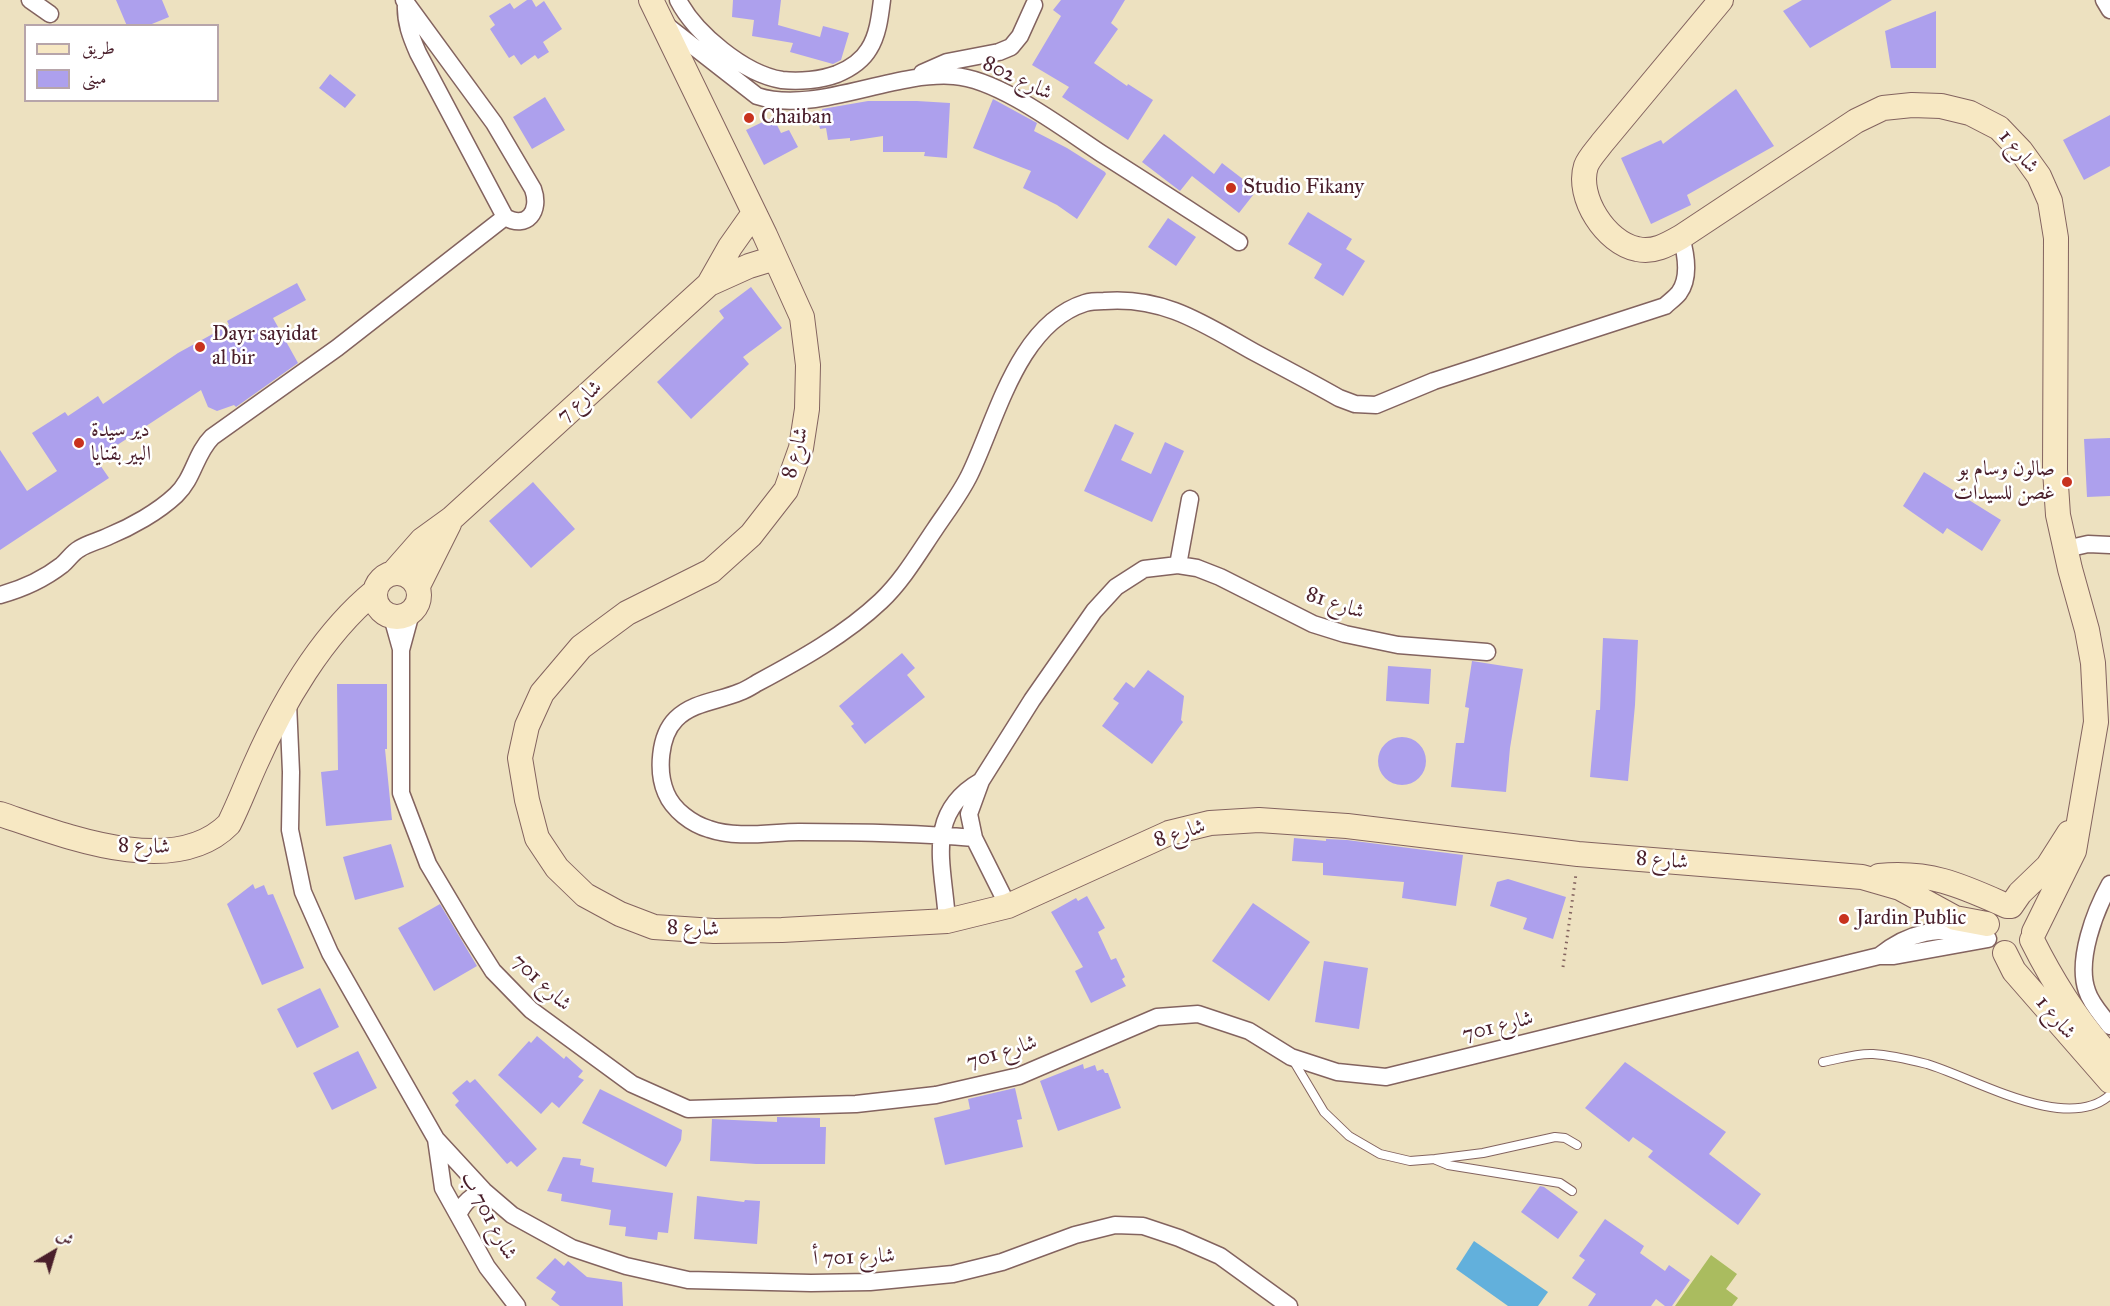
<!DOCTYPE html>
<meta charset="utf-8">
<style>
body{margin:0}
#map{position:relative;width:2110px;height:1306px;overflow:hidden;background:#ede1c0;font-family:"IM FELL Great Primer",Amiri,serif}
canvas{display:block}
.legend{position:absolute;left:24px;top:24px;width:195px;height:78px;box-sizing:border-box;background:#fff;border:2px solid #b7a5aa;margin:0;padding:8px 10px;list-style:none;font-size:18px;color:#4a1f2b}
.legend li{display:flex;align-items:center;gap:12px;height:30px}
.legend b{width:30px;border:2px solid #b7a5aa}
.north{position:absolute;left:24px;top:1222px;width:60px;height:60px;-webkit-text-stroke:4px #fff;paint-order:stroke;rotate:38deg;font-size:16px;font-weight:700;line-height:24px;text-align:center;color:#4a1f2b}
.north::after{content:'';display:block;margin:auto;width:21px;height:27px;background:#4a1f2b;clip-path:polygon(50% 0,100% 100%,50% 72%,0 100%)}
</style>
<div id="map">
<canvas width="2110" height="1306"></canvas>
<ul class="legend">
<li><b style="height:8px;background:#f7e8c3"></b>طريق</li>
<li><b style="height:16px;background:#ada0ed"></b>مبنى</li>
</ul>
<div class="north">ش</div>
</div>
<script>
const c = document.querySelector('canvas').getContext('2d');
c.lineJoin = 'round';
function fill(path, color) { c.fillStyle = color; c.fill(path, 'evenodd'); }
function strokePath(path, color, width, dash) { c.strokeStyle = color; c.lineWidth = width; c.lineCap = dash ? 'butt' : 'round'; c.setLineDash(dash || []); c.stroke(path); }
function write(font, color, halo, rows, align = 'center') {
  c.font = font + ' "IM FELL Great Primer",Amiri,serif'; c.lineWidth = 5; c.setLineDash([]); c.textBaseline = 'middle'; c.strokeStyle = halo; c.fillStyle = color; for (const [text, x, y, turn = 0] of rows) {
    c.save(); c.translate(x, y); c.rotate((+turn || 0) * Math.PI / 180); c.textAlign = isNaN(turn) ? turn : align; if (halo) c.strokeText(text, 0, 0); c.fillText(text, 0, 0); c.restore();
  }
}
fill(new Path2D(`
 M1711,1255l26,19 -11,15 12,9 -6,8h-57z`), '#aabc5f');
fill(new Path2D(`
 M1474,1241l74,51 -10,14h-30l-52,-37z`), '#62b0dc');
fill(new Path2D(`
 M116,0h46l7,17 -22,9h-20z
 M527,0h5l4,7 8,-6 18,28 -19,13 6,10 -11,7 -3,-4 -14,10 -7,-10 -5,3 -19,-29 5,-4 -6,-9 21,-13 4,6z
 M733,0h48l-3,25 42,12 3,-11 26,7 -8,27 -8,4 -43,-12 3,-9 -41,-7 2,-16 -22,-3z
 M1061,0h64l-14,23 7,6 -24,34 33,23 1,-2 25,16 -25,40 -66,-43 7,-10 -37,-22 29,-49 -8,-6z
 M1802,0h90l-82,48 -27,-37z
 M1936,11v57h-45l-6,-37z
 M330,74l26,21 -11,13 -26,-20z
 M1736,89l38,57 -87,49 4,10 -40,19 -30,-66 40,-18 2,4z
 M545,97l20,33 -33,19 -19,-32z
 M993,99l44,24 -3,8 33,17 38,24 1,2 -29,45 -20,-14 -34,-17 8,-17 -58,-23z
 M868,101h49l33,2 -3,55 -23,-2 1,-4h-42v-16l-33,5v-3l-22,2 -2,-12 -6,1 -3,-15 6,-1 -1,-4z
 M2110,115v51l-26,14 -21,-40z
 M773,117l8,16 8,-3 9,17 -34,18 -18,-35z
 M1164,134l50,40 8,-11 35,27 -18,23 -47,-37 -12,15 -38,-29z
 M1308,212l44,27 -6,10 19,12 -22,35 -29,-18 8,-14 -34,-20z
 M1168,218l28,19 -20,29 -28,-19z
 M297,283l9,17 -33,18 25,45 -62,44 -2,-2 -17,6 -9,-4 -7,-17 -105,69 13,19 -109,72v-100l27,41 30,-20 -25,-38 33,-21 3,4 30,-20 5,8 75,-51 51,-28 -2,-4z
 M751,287l31,41 -39,29 6,7 -58,55 -34,-37 67,-64 -5,-7z
 M1115,424l19,9 -13,27 30,14 14,-32 19,9 -32,71 -68,-31z
 M2110,438v58l-23,1 -3,-58z
 M1924,472l77,48 -19,31 -35,-23 -4,6 -40,-28z
 M533,482l42,47 -44,39 -42,-47z
 M1603,638l35,2 -3,65 -7,76 -38,-4 6,-67h4z
 M902,653l13,15 -8,7 18,22 -60,47 -14,-18 3,-2 -15,-18z
 M1472,661l51,8 -13,79 -4,44 -55,-5 5,-44h8l5,-35 -4,-1z
 M1388,666l43,3 -2,35 -43,-3z
 M1148,670l36,26 -3,24 2,2 -31,42 -50,-38 17,-23 -6,-4 13,-17 8,6z
 M337,684h50v65h-2l7,71 -66,6 -5,-54 17,-2z
 M1378 761a24 24 0 1 1 48 0a24 24 0 1 1-48 0Z
 M1294,838l32,3v-2l21,1 116,15 -7,51 -54,-8 2,-16 -81,-7v-12l-31,-2z
 M391,844l13,43 -49,13 -12,-43z
 M1508,879l58,18 -13,42 -30,-10 4,-11 -37,-12 7,-24z
 M253,884l2,5 9,-4 4,10 5,-1 31,74 -42,17 -35,-81z
 M1087,896l18,32 -7,4 13,28 5,-2 9,19 -3,2 4,7 -35,17 -16,-32 8,-4 -32,-55 25,-14 2,3z
 M1253,903l57,39 -41,59 -57,-40z
 M440,904l37,62 -43,25 -36,-63z
 M1324,961l44,7 -9,61 -44,-7z
 M320,988l19,39 -42,21 -20,-39z
 M537,1036l27,23 2,-3 17,15 -5,6 6,3 -25,28 -7,-6 -11,12 -43,-39 31,-34 2,2z
 M358,1051l19,37 -45,22 -19,-37z
 M1625,1062l101,70 -17,22 52,40 -23,31 -90,-68 5,-6 -20,-14 -4,5 -44,-34z
 M1083,1064l1,5 11,-4 2,6 6,-2 2,4h3l13,35 -63,23 -18,-50z
 M475,1079l62,70 -20,18 -6,-6 -4,3 -52,-59 4,-4 -7,-8 15,-13 3,3z
 M1015,1088l7,31 -5,1 6,27 -78,18 -11,-47 36,-9 -2,-10z
 M600,1089l82,41 -1,10 -15,27 -84,-44z
 M777,1117l43,1v9h6l-1,37h-69l-46,-3 2,-42 65,3z
 M563,1157l18,2 -1,6 14,3 -2,14 81,11 -5,40 -10,-1 -1,8 -32,-4 1,-9 -17,-2 2,-15 -50,-9 1,-7 -15,-3z
 M1540,1186l4,1 34,25 -20,27 -37,-27z
 M697,1196l47,6 1,-2 15,1 -3,43 -63,-5z
 M1605,1219l39,27 -4,7 25,18 4,-6 21,15 -18,26h-7l-9,-7 -5,7h-63l8,-12 -24,-16 13,-18 -6,-4z
 M555,1258l9,8 4,-5 19,16 35,5 1,24h-63l-9,-7 5,-7 -20,-14z`), '#ada0ed');
const lane = new Path2D(`
 M1293,1060l31,52 25,24 31,18 30,7 25,-2 48,-6 72,-16 10,1 12,7
 M1823,1062c16,-3 34,-9 50,-8 17,1 38,6 54,10 47,14 140,70 183,31
 M1436,1160l12,5 112,18 12,8`);
const street = new Path2D(`
 M30,0l20,14
 M404,0l90,123 39,66c8,22 -6,41 -28,28l-87,-164c-7,-16 -13,-31 -12,-49
 M678,0c17,33 66,74 104,80 17,2 39,0 55,-6 12,-5 25,-13 32,-25 9,-14 11,-33 13,-49
 M2104,0l6,10
 M666,25l91,71c58,19 135,-25 197,-20 45,3 110,53 148,78 46,29 92,59 137,88
 M922,73l25,-11 52,-10 12,-5 9,-11 14,-31
 M2066,549l22,-5 22,1
 M1178,565l12,-66
 M0,595c22,-6 44,-16 62,-30 6,-5 10,-12 17,-16 9,-6 20,-8 30,-13 22,-9 49,-24 67,-41 18,-17 19,-41 36,-58l125,-89 168,-131
 M411,613l-10,37v143l27,71 41,69 24,38 38,39 101,74 56,25 168,-5 80,-9 83,-19 138,-59 41,-3 51,17 42,26 46,15 49,5 493,-121h15l94,-17
 M392,617l9,32
 M288,703l3,69 -1,58 13,62 27,61 106,186 48,52 28,24 60,33 54,18 62,14 123,3 59,-1 83,-8 49,-12 73,-27 40,-10 28,1 36,12 41,18 69,50
 M974,838c-59,-5 -117,-6 -175,-6 -29,0 -61,7 -90,-3 -17,-5 -36,-19 -43,-36 -9,-21 -7,-57 10,-74 17,-17 43,-18 64,-27 6,-2 12,-6 17,-9 43,-23 88,-48 124,-82 22,-21 37,-47 54,-72 12,-18 26,-36 35,-55 27,-56 48,-150 115,-171 6,-2 13,-2 19,-2 60,-5 100,23 150,51 28,15 57,30 85,46l16,6 21,1 58,-24 231,-75c4,-4 10,-8 14,-13 11,-15 7,-39 2,-56
 M2110,884c-15,27 -34,76 -23,107 4,13 15,24 23,35
 M1008,906l-34,-68 -5,-24 12,-33 51,-81 62,-89 22,-24 28,-18 34,-4 19,3 23,9 93,47 32,10 53,11 89,7
 M947,921c-3,-55 -24,-107 34,-140
 M1879,956c32,-26 58,-27 97,-25
 M436,1139l7,49 44,79 30,39
 M458,1215c6,-13 13,-19 26,-24`);
const secondary = new Path2D(`
 M651,0l114,235 37,82 6,48 -1,44 -6,39 -15,42 -35,45 -40,36 -84,42 -46,34 -39,46 -15,33 -7,32 7,42 10,38 20,30 28,27 35,19 34,13 60,4 68,-1 165,-9 61,-15 161,-73 41,-10 49,-3 88,6 231,28 284,23 38,11 55,30 32,6
 M1721,0l-119,143c-5,7 -13,15 -16,23 -10,31 20,77 51,83 16,4 30,-4 44,-12l175,-116 27,-13 29,-3 29,1 29,7 29,15 22,23 18,25 11,25 6,37 -1,232 3,45 12,54 17,61 6,33 3,59 -22,129 -40,81
 M709,284l40,-18 26,-8
 M375 595a22 22 0 1 1 44 0a22 22 0 1 1-44 0Z
 M393,573l29,-33 29,-21 258,-235 21,-37 24,-34
 M418,586l31,-62
 M0,814c63,21 174,66 229,10 10,-20 17,-39 26,-59 27,-61 67,-130 119,-173
 M1879,876c52,-5 83,10 128,30
 M2011,906l9,-13 28,-27 21,-33
 M2032,940c21,42 46,82 78,117
 M2005,953l9,18 96,110`);
strokePath(lane, '#83635f', 10);
strokePath(street, '#83635f', 19);
strokePath(secondary, '#83635f', 26);
strokePath(new Path2D(`
 M1563,967l13,-93`), '#83635f', 3, [1.5, 4.5]);
strokePath(lane, '#fff', 8);
strokePath(street, '#fff', 16);
strokePath(secondary, '#f7e8c3', 24);
for (const [x, y, r, color] of [
 [749,118,6,"#c8321e"],
 [1231,188,6,"#c8321e"],
 [200,347,6,"#c8321e"],
 [79,443,6,"#c8321e"],
 [2067,482,6,"#c8321e"],
 [1844,919,6,"#c8321e"]
]) { const dot = new Path2D(); dot.arc(x, y, r, 0, 2 * Math.PI); c.fillStyle = color; c.fill(dot); strokePath(dot, '#fff', 2); }
write('21px', '#4a1f2b', '#fff', [
 ["شارع 802",1017,79,26],
 ["شارع 1",2018,152,50],
 ["شارع 7",580,402,-42],
 ["شارع 8",796,453,-75],
 ["شارع 81",1335,604,19],
 ["شارع 8",1180,834,-17],
 ["شارع 8",144,847,2],
 ["شارع 8",1662,861,5],
 ["شارع 8",693,929,2],
 ["شارع 701",541,983,43],
 ["شارع 1",2055,1018,50],
 ["شارع 701",1498,1027,-14],
 ["شارع 701",1002,1053,-17],
 ["شارع 701 ب",488,1216,62],
 ["شارع 701 أ",854,1258,-2]
]);
write('21px', '#4a1f2b', '#fff', [
 ["Chaiban",761,118],
 ["Studio Fikany",1243,188],
 ["Dayr sayidat",212,335],
 ["al bir",212,359],
 ["دير سيدة",91,431],
 ["البير بقنايا",91,455],
 ["صالون وسام بو",2055,470,"right"],
 ["غصن للسيدات",2055,494,"right"],
 ["Jardin Public",1856,919]
], 'left');
</script>
